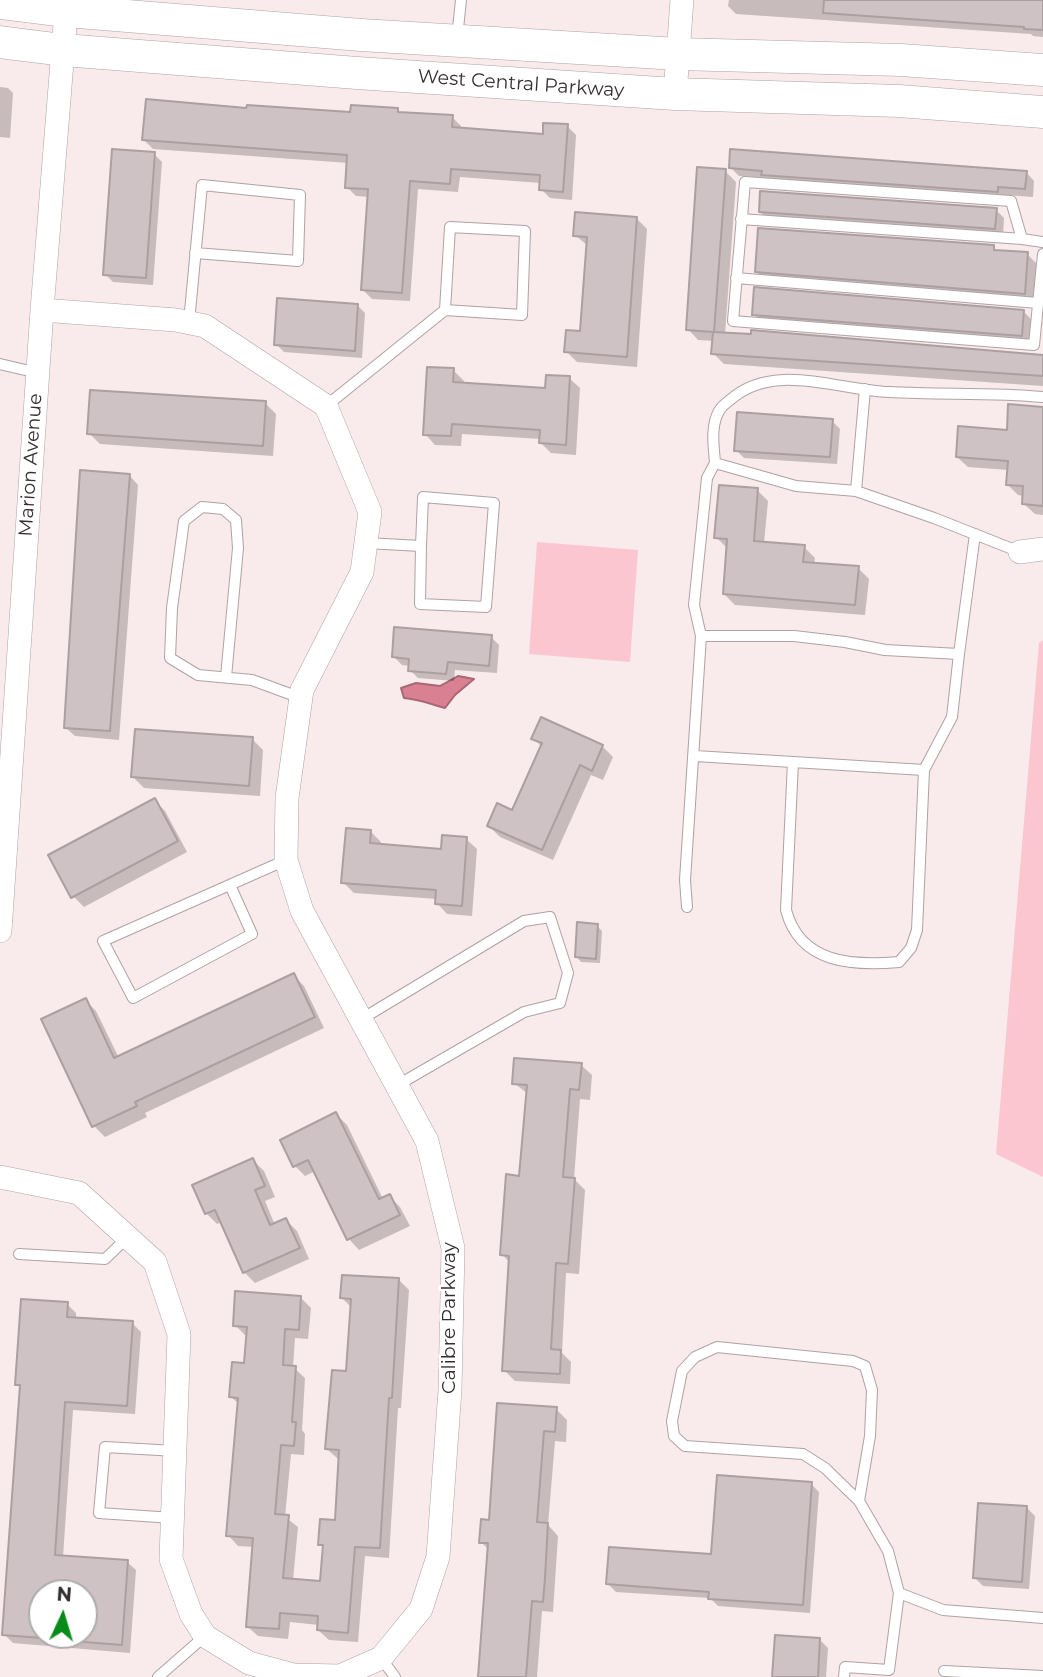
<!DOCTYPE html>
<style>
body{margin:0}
#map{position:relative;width:1043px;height:1677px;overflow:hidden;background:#f9eaec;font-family:Montserrat,sans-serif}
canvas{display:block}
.north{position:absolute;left:28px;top:1579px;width:70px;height:70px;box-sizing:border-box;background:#fff;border:2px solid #aeabac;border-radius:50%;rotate:4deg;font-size:19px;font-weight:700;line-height:28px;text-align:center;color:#342e2f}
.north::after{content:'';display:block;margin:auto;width:24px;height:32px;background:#088c19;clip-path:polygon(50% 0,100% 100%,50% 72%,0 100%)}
</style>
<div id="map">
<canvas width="1043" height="1677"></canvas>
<div class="north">N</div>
</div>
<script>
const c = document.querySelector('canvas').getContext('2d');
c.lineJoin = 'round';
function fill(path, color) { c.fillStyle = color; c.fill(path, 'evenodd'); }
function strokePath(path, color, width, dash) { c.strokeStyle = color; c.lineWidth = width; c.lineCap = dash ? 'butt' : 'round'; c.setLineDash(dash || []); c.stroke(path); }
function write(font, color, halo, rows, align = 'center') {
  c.font = font + ' Montserrat,sans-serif'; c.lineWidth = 5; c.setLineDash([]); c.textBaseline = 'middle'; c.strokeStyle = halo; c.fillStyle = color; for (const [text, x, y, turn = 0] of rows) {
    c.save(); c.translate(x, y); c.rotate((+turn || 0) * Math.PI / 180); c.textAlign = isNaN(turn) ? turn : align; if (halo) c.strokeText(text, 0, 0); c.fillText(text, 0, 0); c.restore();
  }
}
fill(new Path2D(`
 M537,542l101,8 -8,112 -101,-8z
 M1043,640v537l-47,-23 43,-511z`), '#fcc6d0');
const water = new Path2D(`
 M458,676l16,3 -19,16 -10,13c-15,-4 -26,-9 -41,-10l-3,-10 15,-5 24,3z`);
fill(water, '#d98093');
strokePath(water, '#a86775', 2);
fill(new Path2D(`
 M729,0h314v37l-10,-1 -2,-2 -295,-20 -8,-8z
 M0,87l8,1 5,5 -3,45 -10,-1z
 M248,110l104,4 45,-4 4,4 51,3 9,9v4l83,6 23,-10 9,9 -4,65 -22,-2 -9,-9v-6l-81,-6 -2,15 -40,-3 -8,112 -38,-2 -9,-9 7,-93 -14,-1 -9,-9 2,-24 -196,-14 -9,-9z
 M154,154l8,8 -9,123 -40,-3 -8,-8z
 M731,168l295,4 8,9 -1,16 -27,-2 -1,4 -234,-16 -5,-5 -27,-2z
 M725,171l11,11 -11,152 318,22v30l-319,-22 -11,-11 1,-12 -16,-1 -10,-11z
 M996,210l8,8 -1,18 -234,-16 -9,-8z
 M637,219l10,10 -10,138 -60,-5 -11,-11 15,-18 7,-87 -13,-11z
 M993,247l6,5 28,2 11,11 -3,39 -268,-22 -11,-11z
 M357,305l8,8 -3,45 -78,-6 -8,-8z
 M1023,311l8,8 -1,24 -268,-21 -8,-8z
 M453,370l11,11v3l83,6 22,-12 11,10 -4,67 -25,-2 -11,-11 1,-3 -79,-5 -1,12 -26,-1 -10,-11z
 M265,403l11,11 -3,42 -173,-12 -11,-11z
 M1043,409v106l-8,-1 -11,-10v-8l-6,-1 -11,-11 2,-14 -41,-3 -11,-10 51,-25z
 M832,421l8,8 -3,35 -93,-6 -8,-8z
 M129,475l9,10 -19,255 -44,-4 -10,-9z
 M757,490l11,11 -4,42 40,4 11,11 -1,6 44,4 11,11 -4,36 -130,-10 -11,-11 3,-46 -11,-11z
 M491,637l8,8 -2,28 -42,-3 -1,11 -36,-3 -8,-8v-4l-8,-1 -8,-8z
 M533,738l69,8 11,11 -10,23 -12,-5 -38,85 -53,-23 -11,-11 24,-14 29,-65z
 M252,739l11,11 -3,46 -116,-8 -11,-11z
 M154,800l11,11 22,41 -103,55 -11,-11z
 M370,831l11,11v4l62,5 23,-12 11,10 -5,67 -25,-2 -10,-11v-4l-83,-6 -11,-11z
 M597,926l5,5 -2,32 -19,-1 -5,-6z
 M293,975l11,11 20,42 -179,85 2,4 -42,20 -11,-11 -51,-106 42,-20 11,11 23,47z
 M581,1065l11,10 -2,25 -10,-1 -6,80 11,11 -6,84 -13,-1 -4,80 9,9 -1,22 -55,-3 -11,-11 6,-107 -8,-9 19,-76 7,-84 -14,-11z
 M336,1114l11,11 36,74 6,-3 11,11 10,19 -51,24 -10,-11 -34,-68 -10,5 -10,-10z
 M253,1160l11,11 11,26 -10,4 10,24 11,-5 11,11 12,28 -54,24 -11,-11 -22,-50 -5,2 -11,-11 -12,-27z
 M399,1280l10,10 -8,118h-3l-9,150 -24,-2 -7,86 -29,-2 -11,-10 1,-5 -29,-3 -2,17 -30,-3 -11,-10 7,-79 -16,-1 -10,-11 11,-131 -8,-7 15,-32 2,-29 -3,-1 -10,-10 66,-27 10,10 -3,31 -13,-1 -2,29 12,11 -3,52 3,4 -1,21 -13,-1 -6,63 13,10 -5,53 28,3 3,-35 -4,-4 17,-22 4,-63h-3l-11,-10 21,-76 4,-65 -10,-10z
 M67,1304l9,9v6l56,4 9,9 -6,82 -62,-4 -10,147 64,5 9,8 -6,83 -117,-10 -9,-9 17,-245 -4,-5zM42,1593h42v42h-42z
 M556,1409l11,11 -1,22 -11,-1 -7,84 10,11 -5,76 -11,-1 -5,66h-57l9,-127 -8,-8 9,-21z
 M811,1484l8,8 -9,121 -92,-7 -8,-8 -94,-6 -8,-8 105,-28z
 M1027,1508l8,8 -6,73 -46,-3 -8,-8z
 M820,1640l8,8 -2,29h-52z`), '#0003');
const building = new Path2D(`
 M824,0h219v30l-19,-1v-2l-201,-14z
 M146,99l100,9 1,-3 103,7 1,-7 47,3v4l55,3 -1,12 91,7v-11l25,1 -5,68 -24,-2 1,-15 -89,-6 -1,15 -40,-3 -8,112 -41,-3 7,-101 -23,-1 2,-33 -205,-15z
 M112,149l43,3 -9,126 -43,-3z
 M730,149l297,22 -2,18 -27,-2v5l-237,-17 1,-4 -33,-3z
 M697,167l29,2 -12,163 37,2v-4l292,25v21l-332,-22 2,-22 -27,-2z
 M760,191l237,17 -2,21 -236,-17z
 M575,212l62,5 -10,140 -63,-5 2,-22 14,1 7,-94 -14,-1z
 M758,228l236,17v5l34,2 -3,42 -270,-22z
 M754,287l270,23 -2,26 -270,-21z
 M277,298l81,6 -3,47 -81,-6z
 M427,367l27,1 -1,14 92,6 1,-13 24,1 -4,69 -27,-2 1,-13 -88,-6 -1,12 -28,-1z
 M90,390l176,11 -3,45 -176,-12z
 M1008,404l35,3v99l-21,-2 1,-18 -17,-1 2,-24 -52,-4 2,-31 49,4z
 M737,412l96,7 -3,38 -96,-6z
 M80,470l50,4 -20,257 -46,-3z
 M719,485l39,3 -4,53 51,4 -2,17 56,4 -4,39 -132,-11 4,-55 -13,-1z
 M394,627l98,8 -3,31 -41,-4 -2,12 -38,-3 1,-12 -17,-2z
 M541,717l62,28 -11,26 -12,-6 -38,85 -55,-24 10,-23 15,7 30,-67 -11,-4z
 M135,729l118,8 -4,49 -118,-9z
 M155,798l23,43 -107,57 -23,-43z
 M346,828l25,2 -1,13 71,6 1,-14 25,2 -5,69 -27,-2 1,-14 -95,-7z
 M577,922l21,2 -2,35 -21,-2z
 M294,973l21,44 -180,85 2,4 -45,21 -51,-108 45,-21 28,60z
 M514,1058l68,5 -3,27 -9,-1 -7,88 12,1 -7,86 -12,-1 -5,86 10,1 -1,24 -58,-3 7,-115 -9,-1 6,-81 13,2 8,-91 -15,-1z
 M336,1112l43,87 11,-5 10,21 -53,25 -39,-80 -15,7 -13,-27z
 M253,1158l12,28 -10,4 15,35 16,-7 14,30 -57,25 -28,-63 -10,4 -13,-29z
 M342,1275l57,3 -7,120h-3l-9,150 -25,-1 -7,86 -31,-3 1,-14 -38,-3 -1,16 -33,-2 7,-89 -27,-2 12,-138 -9,-1 3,-35 12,1 3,-36 -14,-1 2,-35 66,5 -2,34 -14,-1 -2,36 13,1 -4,56h4l-2,24 -13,-1 -6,69 14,1 -6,63 37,3 3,-36h-5l2,-26 15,1 4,-70 -14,-1 7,-79 14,1 5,-72 -11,-1z
 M21,1299l47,3 -1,15 66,4 -6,85 -62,-4 -10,153 73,5 -6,85 -38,-3v-49h-42v45l-40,-3 18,-250h-5z
 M497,1403l60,4 -2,25 -11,-1 -7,91 11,1 -3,55 -2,24 -11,-1 -6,76h-48l10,-134h-9l2,-24 8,1z
 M717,1475l95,7 -9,123 -95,-6 1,-7 -103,-8 3,-37 102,7z
 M978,1503l49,3 -5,76 -49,-4z
 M775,1635l45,3 -2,39h-46z`);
fill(building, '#cfc2c4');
strokePath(building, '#ac9fa1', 2);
const lane = new Path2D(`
 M457,38l4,-38
 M741,219l281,20
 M1043,242l-21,-3 -11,-38 -266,-19 -12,139 301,24 9,-91
 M736,278l302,25
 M189,322l13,-137 98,10 -2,66 -103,-8
 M0,364l38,9
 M326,406l119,-96 77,5 3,-84 -75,-4 -5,83
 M715,463c-1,-16 -5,-36 4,-52 2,-4 7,-8 11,-11 43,-39 107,-10 159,-8 51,3 103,0 154,5
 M856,491l9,-102
 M366,543l55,3 -1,58 66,3 8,-104 -71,-6 -2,49
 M701,636h93l51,6 40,8 74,4 -7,63 -28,53
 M959,654l16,-120
 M226,677l12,-129 -2,-28 -13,-11 -21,-2 -18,14 -12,87 -2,50 28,17 54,5 49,18
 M695,756l229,14 -7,160 -6,18 -12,14c-46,4 -99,2 -113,-52l7,-148
 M230,885l22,49 -119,64 -30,-57 183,-81
 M687,907l-2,-27 16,-244 -7,-31 13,-127 8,-15 81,23 60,5 78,27 86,34
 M360,1020l164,-99 26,-4 18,56 -8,30 -36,9 -128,74
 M19,1254l86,5 23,-22
 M859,1501l11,-65 2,-46 -7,-24 -12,-5 -136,-14 -22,10 -13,14 -10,50 2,15 11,10 118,8 22,14 34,33 29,50 11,42
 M173,1518l-74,-5 6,-66 71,4
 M381,1658l14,19
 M944,1671l99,5
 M158,1677l47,-41
 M844,1677l1,-10 44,3 10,-77 44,17 100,8`);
const street = new Path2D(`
 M675,94l7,-94
 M1020,552l23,-3
 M0,931l42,-621 25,-310
 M0,1177l79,16 76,69 24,72 -8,225 20,55 14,22 44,27 45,12 46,1 41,-18 40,-49 17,-52 12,-167 3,-142 -26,-107 -125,-230 -16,-51 1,-62 15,-108 60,-118 8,-60 -44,-106 -121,-80 -29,-6 -134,-10`);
const secondary = new Path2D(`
 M0,3l66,8 295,24 317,19 223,6 142,10
 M0,42l63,8 294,23 318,21 224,7 144,11`);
strokePath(lane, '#afa2a4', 12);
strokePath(street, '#afa2a4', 24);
strokePath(secondary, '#afa2a4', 33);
strokePath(lane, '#fff', 10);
strokePath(street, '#fff', 23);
strokePath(secondary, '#fff', 32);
write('19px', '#342e2f', '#fff', [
 ["West Central Parkway",521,84,4],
 ["Marion Avenue",31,465,-86],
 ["Calibre Parkway",449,1318,-90]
]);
</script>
